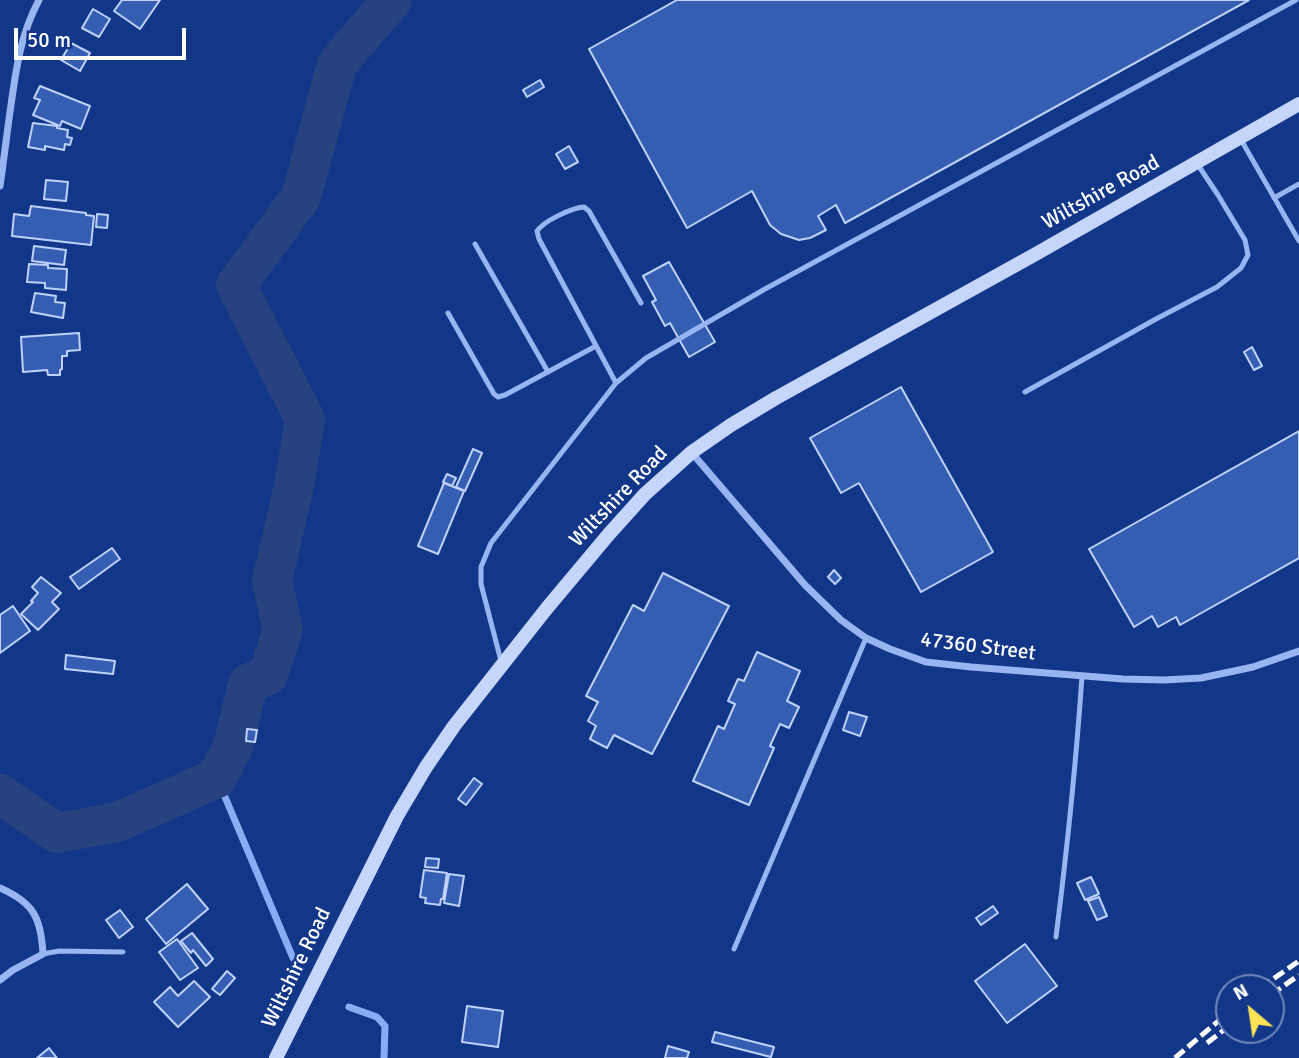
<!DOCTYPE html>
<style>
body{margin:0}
#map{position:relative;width:1299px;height:1058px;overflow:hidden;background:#123789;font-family:Signika,sans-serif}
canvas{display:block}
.north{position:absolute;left:1215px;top:974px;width:70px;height:70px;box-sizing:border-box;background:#123789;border:2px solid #7187b8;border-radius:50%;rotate:331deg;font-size:19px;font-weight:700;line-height:28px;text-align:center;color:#fff}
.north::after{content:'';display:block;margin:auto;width:24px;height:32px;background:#ffe357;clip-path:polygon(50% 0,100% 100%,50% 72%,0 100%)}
.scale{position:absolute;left:14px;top:28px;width:172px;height:32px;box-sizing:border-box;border:4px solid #fff;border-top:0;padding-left:9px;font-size:21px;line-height:24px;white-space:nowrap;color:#fff;-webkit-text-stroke:5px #123789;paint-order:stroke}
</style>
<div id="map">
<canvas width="1299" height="1058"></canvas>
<div class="north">N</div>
<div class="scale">50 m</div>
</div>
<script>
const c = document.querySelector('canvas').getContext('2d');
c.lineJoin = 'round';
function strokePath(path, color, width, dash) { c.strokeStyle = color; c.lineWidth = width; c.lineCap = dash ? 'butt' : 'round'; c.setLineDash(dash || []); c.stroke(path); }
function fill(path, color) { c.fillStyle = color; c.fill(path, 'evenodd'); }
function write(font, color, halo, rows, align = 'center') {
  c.font = font + ' Signika,sans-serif'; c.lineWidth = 5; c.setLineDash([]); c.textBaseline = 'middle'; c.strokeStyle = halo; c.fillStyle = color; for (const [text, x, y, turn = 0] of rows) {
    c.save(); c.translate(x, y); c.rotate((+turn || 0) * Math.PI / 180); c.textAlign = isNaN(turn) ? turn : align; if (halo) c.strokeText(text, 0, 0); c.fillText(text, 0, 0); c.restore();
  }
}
strokePath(new Path2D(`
 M217,778l76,180
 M349,1007l28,10 8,9 -1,32`), '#89adf4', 7);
strokePath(new Path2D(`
 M0,794l57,39 61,-11 99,-44 16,-32 15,-62 20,-9 15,-45 -11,-49 22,-95 11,-67 -69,-134 65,-88 36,-133 55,-64`), '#26427f', 40);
const building = new Path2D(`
 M122,0h38l-20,29 -26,-18z
 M677,0h572l-404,223 -9,-18 -18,11 8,14 -16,8 -11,2 -18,-6 -11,-9 -18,-34 -65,37 -98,-179z
 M93,9l17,10 -11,18 -17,-9z
 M71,43l19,10 -10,18 -19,-11z
 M540,80l4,7 -17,10 -4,-7z
 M40,86l50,20 -9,23 -19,-8 -2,5 -27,-11 7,-15 -6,-2z
 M33,123l24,3v2l11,2 -1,7 5,1 -2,7 -5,-1 -1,6 -19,-4v4l-17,-3z
 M569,146l9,16 -13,7 -9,-15z
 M46,180l22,2 -2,19 -22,-2z
 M31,206l55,7v2l8,1 -3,29 -79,-9 2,-22 15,2z
 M97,214l11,1 -1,13 -11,-1z
 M34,246l32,4 -2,15 -32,-4z
 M669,262l46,80 -26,15 -19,-34 -5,3 -13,-24 4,-2 -13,-24z
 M29,264l19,1v3l19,1 -1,21 -21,-2v-5l-18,-1z
 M35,293l21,3 -1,6 10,1 -2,15 -32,-6z
 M79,333l1,17 -13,1v5h-5v13l-2,1v5h-12l-1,-5 -24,2 -2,-35z
 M1252,347l10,19 -8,4 -10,-18z
 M901,387l92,165 -72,40 -62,-109 -18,10 -31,-55z
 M1299,431v127l-119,67 -4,-8 -18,10 -6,-11 -18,11 -45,-78z
 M473,449l9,4 -17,38 -9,-4z
 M447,474l9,4 -4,8 -9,-4z
 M444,483l20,8 -26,63 -20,-8z
 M112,548l8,11 -41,30 -9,-12z
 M834,570l7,8 -6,6 -7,-7z
 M663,573l66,33 -77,148 -38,-19 -7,13 -17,-9 6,-13 -8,-5 10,-19 -12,-6 47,-91 11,6z
 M41,577l20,16 -9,9 7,7 -21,21 -17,-16 12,-12 -2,-1 7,-8 -6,-6z
 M13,606l17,25 -30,22v-38z
 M757,652l43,19 -13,30 12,6 -10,21 -9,-4 -10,22 4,2 -25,57 -56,-24 25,-55 6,3 11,-25 -7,-3 10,-22 6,2z
 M66,655l49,6 -2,13 -48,-5z
 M849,712l18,5 -7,19 -17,-6z
 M247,729l10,1 -2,12 -9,-1z
 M474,778l8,6 -16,21 -8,-6z
 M426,858l13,1 -1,9 -13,-1z
 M424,870l23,3 -4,26h-2l-1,6 -15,-2 1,-5 -6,-1z
 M449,874l15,2 -5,30 -15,-3z
 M1091,877l8,17 -14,6 -8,-17z
 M187,884l21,25 -42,35 -20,-25z
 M1099,897l8,19 -10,4 -9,-19z
 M993,906l5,7 -17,12 -5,-7z
 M120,910l13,17 -14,11 -13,-18z
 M192,933l21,26 -7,7 -13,-16 -2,3 -10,-12z
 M177,939l21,29 -18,12 -21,-28z
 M1025,944l32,42 -50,37 -32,-42z
 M227,971l8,7 -15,17 -8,-6z
 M194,981l16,16 -32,30 -24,-25 16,-15 8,9z
 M467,1006l36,5 -5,36 -36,-5z
 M715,1032l59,15 -3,10 -59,-15z
 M668,1046l21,6 -2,6h-22z
 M49,1048l8,10h-20z`);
fill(building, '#355eb2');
strokePath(building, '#bed2fc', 2);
strokePath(new Path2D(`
 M1240,138l59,103
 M1274,198l25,-14
 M475,244l73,128
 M448,313l46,81 4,3 7,-2 91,-49
 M616,383l-77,-144 -2,-8c7,-10 34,-23 47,-24l5,4 52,92
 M1025,392l131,-73 61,-32 24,-19 7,-13 -3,-15 -27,-45 -20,-30
 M501,661l-20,-77v-17l10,-24 125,-160 30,-25 119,-69 531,-289
 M1056,937c11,-87 20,-173 26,-261
 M734,949l132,-311
 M43,954l16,-3 64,1`), '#97b5f0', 5);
strokePath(new Path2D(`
 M0,186c4,-27 7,-54 11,-81 5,-36 10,-72 28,-105
 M692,453l113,132 36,35 25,18 24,11 36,13 45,5 152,12 41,1 37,-2 52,-11 46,-16
 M0,888c34,15 41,30 43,66l-30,16 -13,10`), '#97b5f0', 7);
strokePath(new Path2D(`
 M276,1058l121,-242 29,-49 28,-41 93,-118 62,-74 36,-40 47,-42 39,-27 45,-27 258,-143 265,-151`), '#c6d6fb', 14);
strokePath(new Path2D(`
 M1260,988l39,-27
 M1271,995l28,-20
 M1207,1043l22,-17
 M1175,1058l54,-46`), '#fff', 5, [12, 5]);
write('21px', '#fff', '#123789', [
 ["Wiltshire Road",1101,193,-29],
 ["Wiltshire Road",619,497,-46],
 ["47360 Street",978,647,7],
 ["Wiltshire Road",297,968,-64]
]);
</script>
